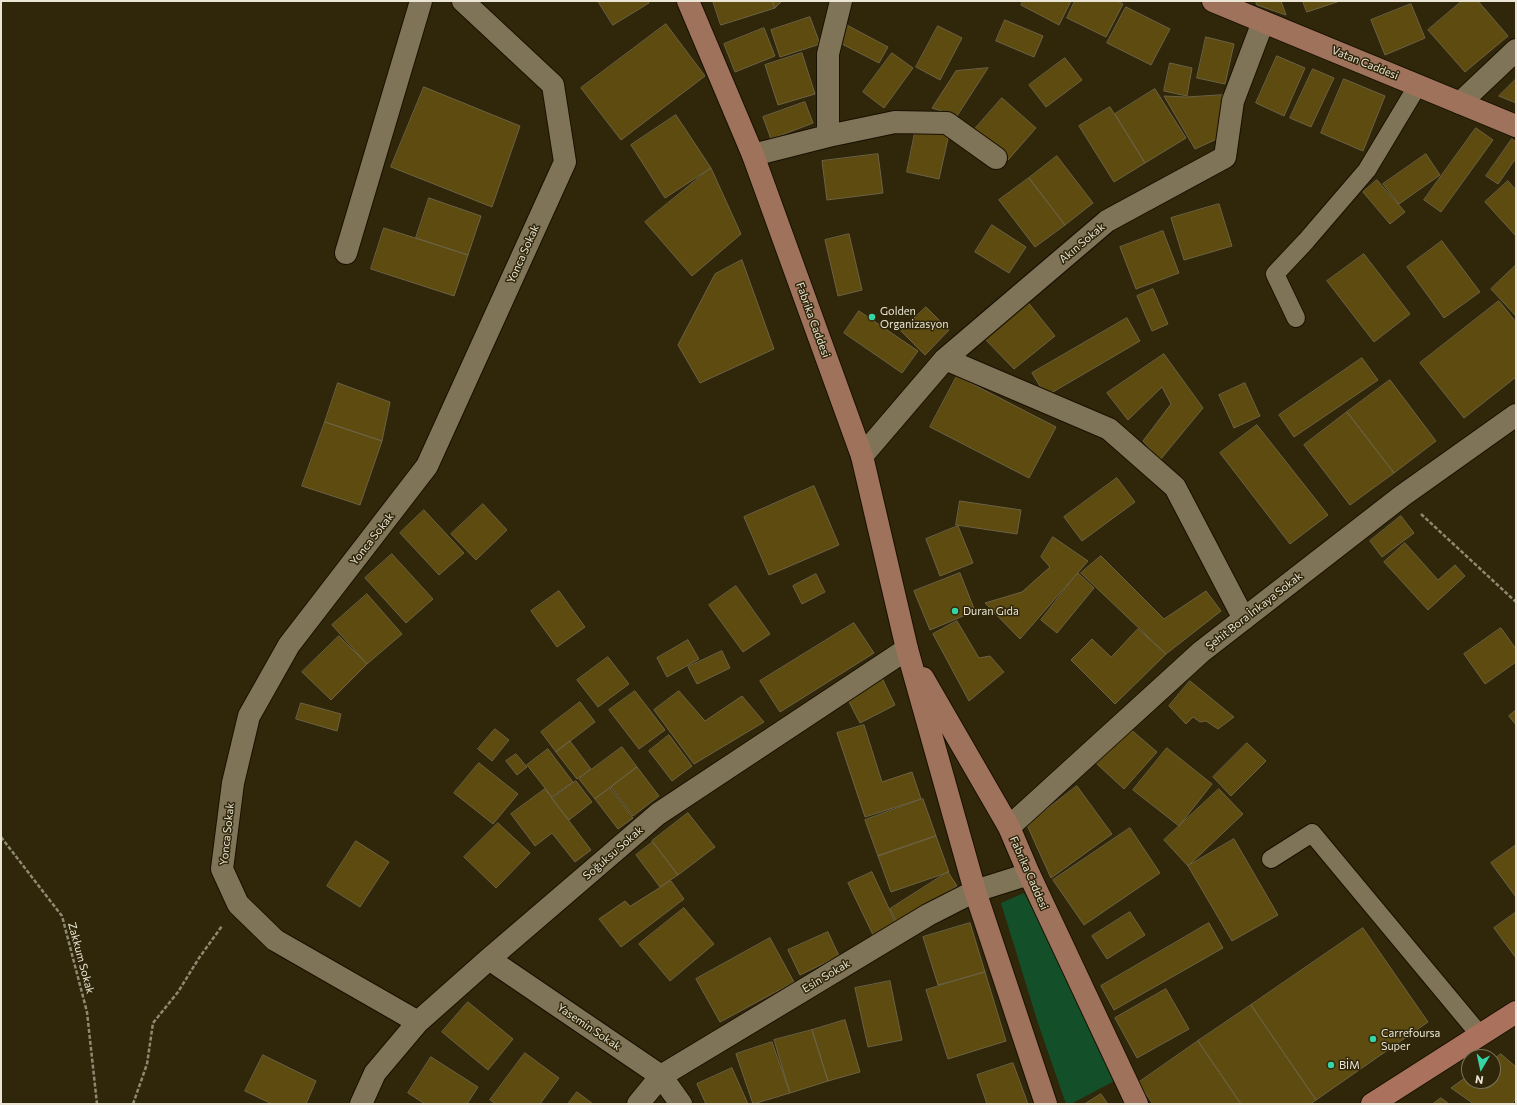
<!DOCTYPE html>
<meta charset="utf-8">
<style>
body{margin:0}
#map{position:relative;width:1517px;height:1105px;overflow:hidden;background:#30270b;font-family:Commissioner,sans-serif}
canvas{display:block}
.frame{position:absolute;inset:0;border:2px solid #eae5d5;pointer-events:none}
.north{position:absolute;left:1461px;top:1049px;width:40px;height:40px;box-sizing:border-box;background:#30270b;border:1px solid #7a735c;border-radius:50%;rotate:189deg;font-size:11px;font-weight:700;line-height:16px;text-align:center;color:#eae5d5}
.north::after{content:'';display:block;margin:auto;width:14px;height:18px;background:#37d4a6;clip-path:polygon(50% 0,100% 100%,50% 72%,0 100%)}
</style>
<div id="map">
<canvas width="1517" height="1105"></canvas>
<div class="frame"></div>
<div class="north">N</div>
</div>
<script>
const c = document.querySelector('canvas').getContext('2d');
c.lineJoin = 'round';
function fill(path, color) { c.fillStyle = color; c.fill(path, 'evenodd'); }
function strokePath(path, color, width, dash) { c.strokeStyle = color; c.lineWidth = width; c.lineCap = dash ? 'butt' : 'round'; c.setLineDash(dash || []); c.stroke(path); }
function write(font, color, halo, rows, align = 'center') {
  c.font = font + ' Commissioner,sans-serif'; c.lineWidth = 3; c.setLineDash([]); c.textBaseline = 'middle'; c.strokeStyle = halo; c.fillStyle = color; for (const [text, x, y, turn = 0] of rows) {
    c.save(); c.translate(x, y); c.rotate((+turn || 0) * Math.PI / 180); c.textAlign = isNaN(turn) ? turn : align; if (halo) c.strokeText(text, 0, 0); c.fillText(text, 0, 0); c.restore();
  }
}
fill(new Path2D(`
 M1024,893l60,112 32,75 -45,24h-5l-28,-81 -37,-120z`), '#13502a');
const building = new Path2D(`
 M598,1h50l1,2 -36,22z
 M713,1h59l3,7 -54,17z
 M773,1h9l-7,7z
 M1023,1h48l-12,24 -38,-20z
 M1075,1h42l6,3 -17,33 -39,-19z
 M1256,1h25l5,14 -29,-10z
 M1303,1h37l-33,11z
 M1462,1h16l30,35 -43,36 -37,-42z
 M1411,4l14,34 -40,17 -14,-35z
 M1126,7l44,22 -19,36 -44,-22z
 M810,17l10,27 -40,13 -9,-27z
 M1005,20l38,16 -9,21 -38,-16z
 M666,24l39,52 -84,64 -40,-52z
 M845,24l43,23 -9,16 -43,-22z
 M938,26l24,12 -22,42 -24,-13z
 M764,28l11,28 -40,16 -11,-28z
 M1206,37l28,7 -9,40 -28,-6z
 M802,53l13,41 -37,11 -13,-40z
 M892,53l21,15 -29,40 -21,-16z
 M1277,56l28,12 -21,48 -28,-13z
 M1065,58l17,22 -36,27 -17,-22z
 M1170,63l22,5 -5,28 -23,-5z
 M988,68l-31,48 -25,-8 24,-37z
 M1313,69l21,9 -23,49 -21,-9z
 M1344,79l41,17 -22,55 -42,-18z
 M1516,79v24l-17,-7z
 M424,87l96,39 -28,81 -101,-40z
 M1155,89l31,49 -41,25 -30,-49z
 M1224,95l-5,43 -24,11 -31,-53 22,1z
 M1002,98l34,30 -28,32 -34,-30z
 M805,102l8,21 -42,16 -8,-22z
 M1110,107l35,56 -31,19 -35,-56z
 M676,115l35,53 -46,30 -34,-53z
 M916,128l33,6 -10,45 -32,-7z
 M1476,128l17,12 -52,72 -17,-12z
 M1512,139l4,3v16l-18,26 -12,-8z
 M878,154l5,39 -56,7 -5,-39z
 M1426,154l14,21 -41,29 -16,-20z
 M1057,156l36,47 -28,22 -36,-47z
 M711,168l30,66 -49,42 -47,-54z
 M1029,178l36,47 -30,22 -36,-47z
 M1377,180l28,32 -15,12 -27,-32z
 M1508,181l8,9v46l-31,-34z
 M429,198l52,18 -13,39 -52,-17z
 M1219,204l13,42 -48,14 -13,-42z
 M992,225l34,22 -17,26 -34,-21z
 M384,228l84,27 -14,41 -83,-27z
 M1163,231l16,42 -43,16 -16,-42z
 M849,234l13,56 -24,6 -13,-56z
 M1442,241l38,51 -36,26 -37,-51z
 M1364,254l46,60 -36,28 -47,-61z
 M742,260l32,89 -74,34 -22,-38 37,-71z
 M1516,265v51l-25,-27z
 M1153,289l15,35 -16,7 -15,-35z
 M1027,301l28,35 -41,33 -31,-32z
 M1499,301l17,21v55l-52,41 -44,-55z
 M926,307l23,23 -24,25 -24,-24z
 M859,311l59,40 -16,22 -58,-40z
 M1127,318l13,23 -94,55 -14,-23z
 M1164,354l39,54 -43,52 -17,-19 28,-37 -9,-17 -34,33 -21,-27z
 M1362,358l16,22 -84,57 -15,-22z
 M957,376l99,51 -27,51 -99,-51z
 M1390,380l46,61 -42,32 -47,-61z
 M338,383l52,19 -8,39 -57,-19z
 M1245,383l15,33 -26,12 -15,-33z
 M1347,412l47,61 -44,32 -46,-60z
 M325,422l57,19 -22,64 -58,-19z
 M1257,425l71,90 -38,29 -70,-91z
 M1117,478l18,24 -53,39 -18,-24z
 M814,486l25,59 -70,30 -25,-58z
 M960,501l61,9 -4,24 -61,-9z
 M483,504l24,26 -31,30 -25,-26z
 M424,510l40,43 -25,22 -39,-42z
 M1401,516l13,17 -32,24 -12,-16z
 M958,526l15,37 -33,13 -14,-37z
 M1053,537l35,24 -68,78 -35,-36 37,-11 28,-25 -9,-10z
 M1405,543l33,37 17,-15 10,11 -37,34 -44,-48z
 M392,554l41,45 -27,24 -41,-45z
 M1101,556l63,63 42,-28 15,20 -55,43 -85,-81z
 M960,573l15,38 -45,19 -16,-39z
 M1078,573l16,15 -37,45 -16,-13z
 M816,574l9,18 -23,12 -9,-18z
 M736,586l34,48 -27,18 -34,-47z
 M559,591l26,36 -28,20 -26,-36z
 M367,594l35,40 -35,30 -35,-39z
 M957,621l22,37 11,-2 14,16 -35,29 -36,-67z
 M854,623l20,30 -94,59 -20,-31z
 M1501,628l15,21v13l-31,22 -21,-30z
 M1138,629l28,25 -51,50 -44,-44 21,-21 19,18z
 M339,636l28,28 -36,36 -29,-28z
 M688,640l11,19 -32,18 -10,-19z
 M722,651l8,17 -33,16 -9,-17z
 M608,657l21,27 -31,23 -21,-27z
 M882,678l13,27 -35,18 -14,-27z
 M1190,681l44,36 -16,12 -12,-8 -6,1 -7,-5 -7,7 -17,-18z
 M635,691l30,39 -26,19 -30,-39z
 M679,691l26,30 37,-25 22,26 -70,42 -40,-54z
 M580,702l15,20 -39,30 -15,-20z
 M301,703l40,11 -4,17 -41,-12z
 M1516,710v15l-7,-9z
 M864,725l18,57 30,-10 9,27 -56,18 -28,-84z
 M1129,728l28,24 -33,37 -27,-25z
 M495,729l14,11 -17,21 -14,-12z
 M669,735l23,31 -20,15 -23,-30z
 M570,741l21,28 -14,10 -21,-27z
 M1247,743l19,18 -35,35 -18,-19z
 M622,747l15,20 -42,32 -16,-20z
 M1167,748l45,36 -33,42 -46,-36z
 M548,749l25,33 -21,15 -25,-32z
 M516,754l11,13 -10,8 -11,-14z
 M479,763l39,31 -25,30 -39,-31z
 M637,767l22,29 -26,20 -22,-29z
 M576,781l16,21 -23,18 -17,-21z
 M1077,786l35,48 -61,44 -24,-53z
 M610,788l23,30 -15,11 -23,-30z
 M545,789l46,61 -16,12 -23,-29 -17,13 -24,-32z
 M1219,789l24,25 -55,52 -24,-26z
 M923,799l13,37 -58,20 -13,-36z
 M688,813l27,34 -37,28 -26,-34z
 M498,823l32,30 -34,35 -32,-31z
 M1130,828l30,45 -76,52 -31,-45z
 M936,836l13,36 -58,20 -13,-36z
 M1234,839l44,76 -46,26 -44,-75z
 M356,841l33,21 -29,45 -33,-21z
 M653,842l25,33 -18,12 -24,-32z
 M1516,845v52l-25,-34z
 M872,872l26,56 -23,11 -27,-56z
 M948,872l9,14 -59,38 -8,-15z
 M671,881l13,18 -63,48 -22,-28 26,-18 5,5z
 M684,908l30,36 -44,37 -31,-37z
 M1130,912l15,23 -38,24 -15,-23z
 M1515,913l1,1v44l-22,-30z
 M970,923l15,49 -47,13 -15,-48z
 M1209,923l14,25 -109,62 -13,-24z
 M1363,928l65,94 -112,78 -65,-95z
 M828,932l11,24 -39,19 -12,-25z
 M770,938l24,44 -74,40 -24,-43z
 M985,972l21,69 -58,18 -22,-69z
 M890,981l12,59 -34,7 -13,-59z
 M1166,989l23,40 -52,29 -22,-40z
 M468,1002l45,37 -25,31 -46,-38z
 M1251,1005l65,95 -6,4h-69l-43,-63z
 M845,1020l15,52 -32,9 -16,-51z
 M812,1030l16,51 -38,12 -16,-53z
 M1198,1041l43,63h-88l-15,-21z
 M772,1042l18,51 -37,11 -17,-50z
 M525,1053l34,25 -19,26h-44l-6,-4z
 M1501,1054l15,13v31l-4,6h-38l-23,-16 18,-13v6h24v-21z
 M263,1055l53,26 -10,23h-34l-27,-13z
 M431,1057l47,30 -11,17h-42l-17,-11z
 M1013,1063l15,41h-41l-10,-29z
 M732,1068l16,36h-42l-9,-20z
 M577,1092l16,12h-25z
 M1101,1094l7,10h-23z
 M1441,1098l8,6h-16z`);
fill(building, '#5d4b0f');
strokePath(building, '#6c6245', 1);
const service = new Path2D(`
 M1296,318l-21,-44 31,-33 61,-71 51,-85
 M1271,859l41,-26 168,202`);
const minor = new Path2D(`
 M1460,103l56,-53
 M828,136v-82l13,-53
 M753,155l75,-19 67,-14 52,1 49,35
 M346,253l75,-252
 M945,359l164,70 66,58 69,132
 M862,456l83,-97 162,-138 118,-64 8,-56 30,-79
 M1009,827l192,-175 201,-156 114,-81
 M489,959l172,117 20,28
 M418,1022l-143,-82 -37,-36 -16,-35 11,-86 16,-67 40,-71 138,-179 138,-304 -12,-77 -90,-84
 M361,1104l14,-31 43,-51 71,-63 169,-145 249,-165
 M638,1104l23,-28 267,-161 47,-24 54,-17`);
const primary = new Path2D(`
 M688,1l65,154 109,301 45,193 68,242 71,213
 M1213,1l303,125
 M923,678l86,149 20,47 108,230`);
const trunk = new Path2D(`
 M1372,1104l144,-92`);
strokePath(service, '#181000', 20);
strokePath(minor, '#181000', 24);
strokePath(primary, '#181000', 24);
strokePath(trunk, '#181000', 24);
strokePath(new Path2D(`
 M1421,514l95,88
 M1,837l61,79 25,96 10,92
 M133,1104l14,-40 6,-41 25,-31 21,-34 23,-32`), '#8f8872', 2.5, [4, 2]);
strokePath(service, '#7f7457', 18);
strokePath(minor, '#7f7457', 22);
strokePath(primary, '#9f725b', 22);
strokePath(trunk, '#aa725c', 22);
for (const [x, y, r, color] of [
 [872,317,4,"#37d4a6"],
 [955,611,4,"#37d4a6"],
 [1373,1039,4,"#37d4a6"],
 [1331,1065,4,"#37d4a6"]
]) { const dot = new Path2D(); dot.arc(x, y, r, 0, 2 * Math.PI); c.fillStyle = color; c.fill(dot); strokePath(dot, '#30270b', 1.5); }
write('11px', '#eae5d5', '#30270b', [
 ["Vatan Caddesi",1365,63,22],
 ["Akın Sokak",1082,243,-40],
 ["Yonca Sokak",523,254,-66],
 ["Fabrika Caddesi",813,320,70],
 ["Yonca Sokak",372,539,-52],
 ["Şehit Bora İnkaya Sokak",1254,611,-38],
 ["Yonca Sokak",227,834,-84],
 ["Soğuksu Sokak",613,853,-41],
 ["Fabrika Caddesi",1029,873,66],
 ["Zakkum Sokak",81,958,75],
 ["Esin Sokak",826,976,-31],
 ["Yasemin Sokak",589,1027,34]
]);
write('11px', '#eae5d5', '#30270b', [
 ["Golden",880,311],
 ["Organizasyon",880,324],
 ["Duran Gıda",963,611],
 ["Carrefoursa",1381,1033],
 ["Super",1381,1046],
 ["BİM",1339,1065]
], 'left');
</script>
